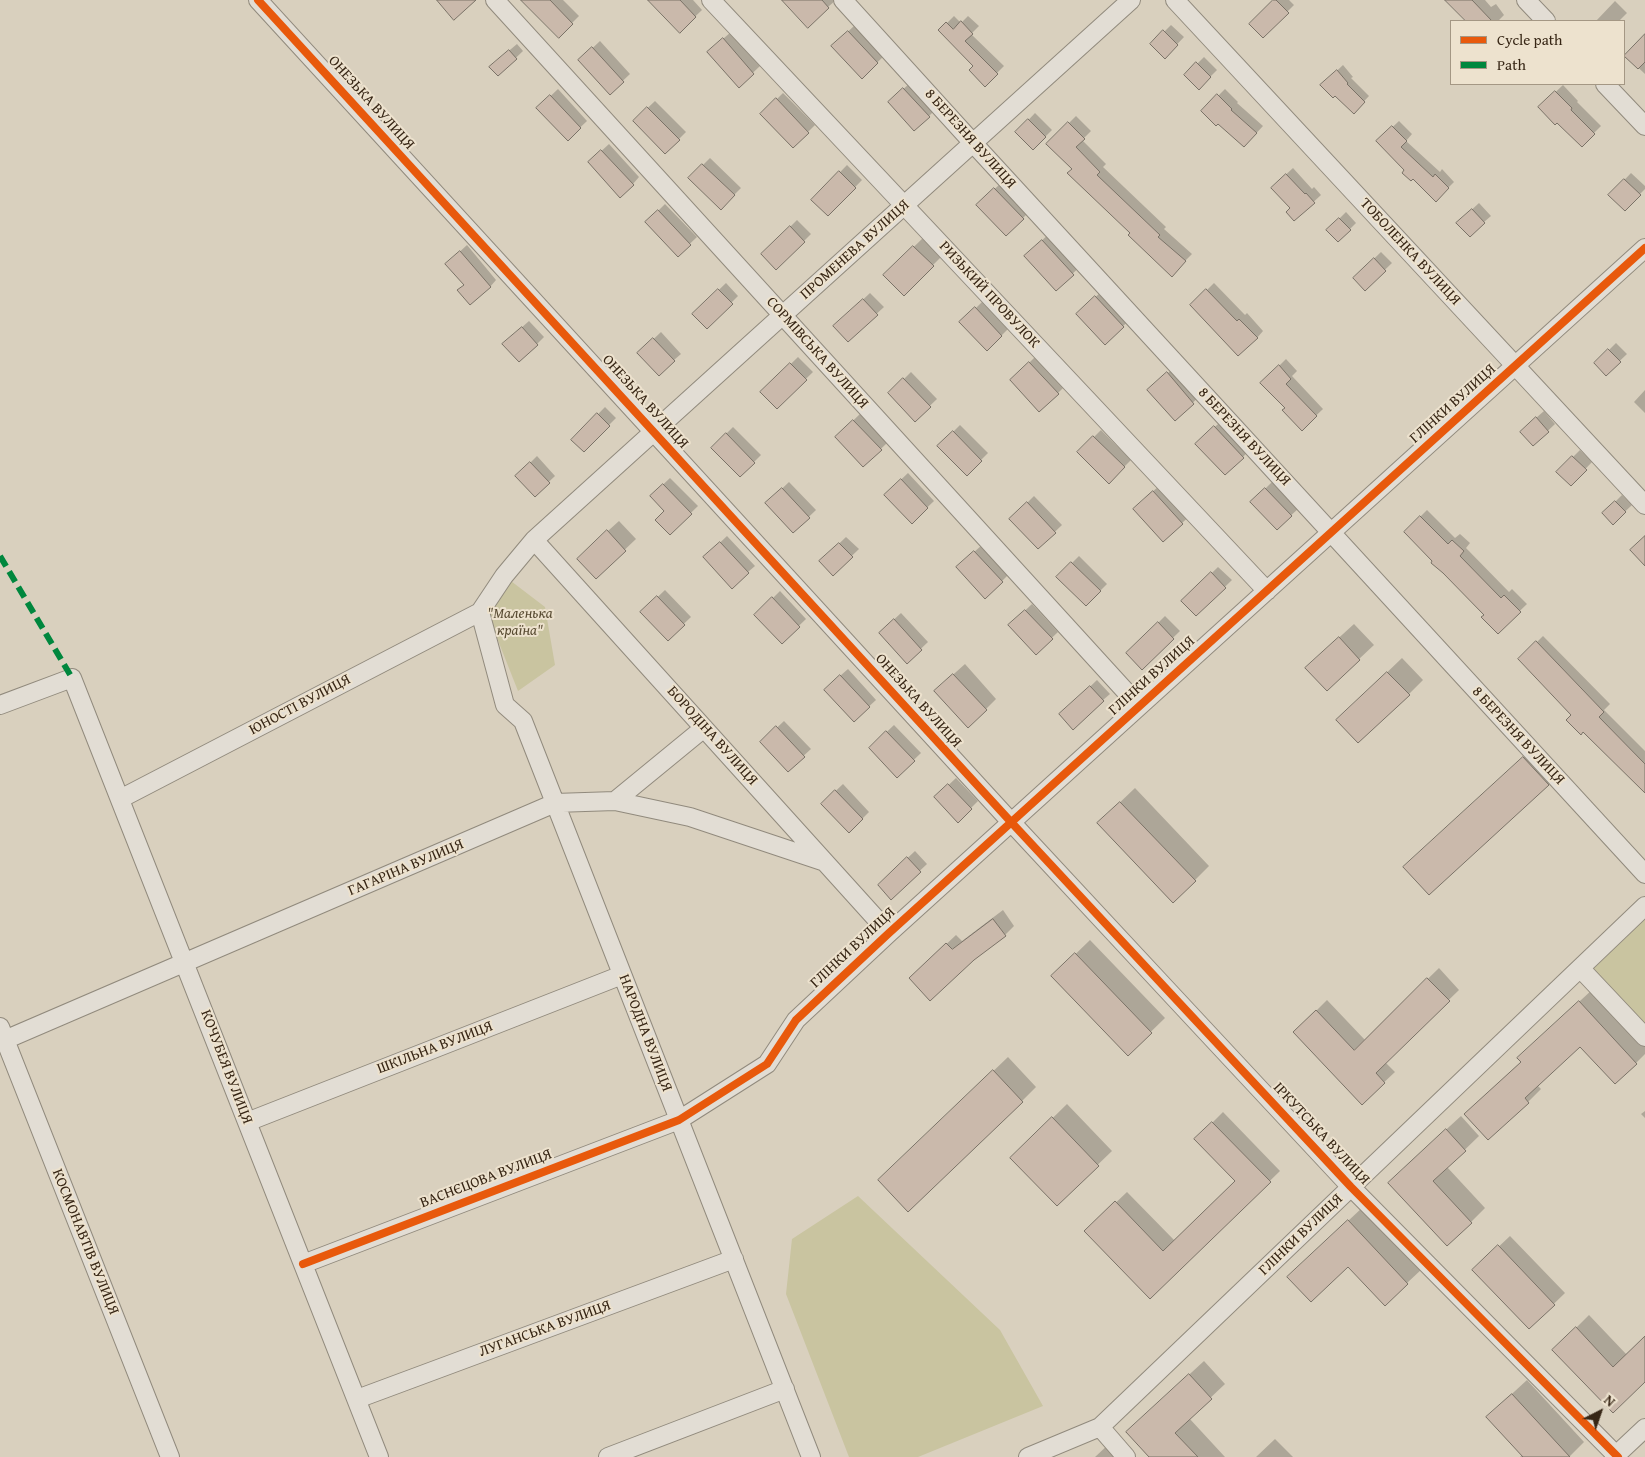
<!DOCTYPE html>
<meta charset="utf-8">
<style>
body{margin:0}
#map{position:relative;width:1645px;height:1457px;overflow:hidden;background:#d9d0be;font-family:"Gentium Book Plus",serif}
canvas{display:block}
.legend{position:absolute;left:1450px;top:20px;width:175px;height:65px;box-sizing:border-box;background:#ede2ce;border:1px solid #a49784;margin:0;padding:6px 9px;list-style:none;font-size:15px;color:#372615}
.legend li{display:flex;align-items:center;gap:10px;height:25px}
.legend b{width:25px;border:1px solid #a49784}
.north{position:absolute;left:1575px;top:1387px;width:50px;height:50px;-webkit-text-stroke:4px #ede2ce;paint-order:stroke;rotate:41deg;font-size:14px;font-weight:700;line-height:20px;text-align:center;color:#372615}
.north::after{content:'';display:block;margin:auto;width:18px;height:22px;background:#372615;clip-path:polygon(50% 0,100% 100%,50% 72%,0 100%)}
</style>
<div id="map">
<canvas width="1645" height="1457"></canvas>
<ul class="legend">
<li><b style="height:6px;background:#e8590c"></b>Cycle path</li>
<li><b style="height:6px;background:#00873e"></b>Path</li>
</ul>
<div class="north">N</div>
</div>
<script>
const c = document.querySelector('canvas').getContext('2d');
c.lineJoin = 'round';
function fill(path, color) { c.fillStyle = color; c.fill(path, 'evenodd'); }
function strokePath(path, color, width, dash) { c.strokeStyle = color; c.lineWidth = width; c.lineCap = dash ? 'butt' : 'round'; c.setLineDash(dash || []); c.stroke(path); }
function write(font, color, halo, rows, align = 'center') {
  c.font = font + ' "Gentium Book Plus",serif'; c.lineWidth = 4; c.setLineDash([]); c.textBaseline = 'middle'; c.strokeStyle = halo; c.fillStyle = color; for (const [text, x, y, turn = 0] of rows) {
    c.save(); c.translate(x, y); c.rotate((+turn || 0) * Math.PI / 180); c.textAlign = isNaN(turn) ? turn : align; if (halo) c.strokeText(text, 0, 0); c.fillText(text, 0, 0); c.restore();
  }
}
fill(new Path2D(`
 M507,578l38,29 10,58 -37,26 -32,-81z
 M1645,908v129l-63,-68z
 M858,1196l142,134 43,76 -125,51h-69l-63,-163 6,-55z`), '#c9c4a0');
fill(new Path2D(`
 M533,0h30l16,16 -20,20z
 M650,0h43l9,10 -22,21z
 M784,0h52l-8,7z
 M1275,0h14l5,5 -31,31z
 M1447,0h38l6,7 5,-3 8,11 -6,6h-31z
 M1615,1l12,12 -8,8h-23z
 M954,16l7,7 7,-7 11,10 -8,8 33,32 -19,19 -10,-19 -35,-36z
 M855,25l29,31 -22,21 -29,-31z
 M1171,25l13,12 -19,20 -13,-13z
 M731,32l29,34 -21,20 -23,-41z
 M1645,36v38l-19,-18z
 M600,41l30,33 -20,19 -30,-33z
 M517,44l6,7 -25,24v-15z
 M1204,57l13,13 -18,18 -13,-13z
 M1343,65l10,12 -2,1 18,18 -15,16 -19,-18 -13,-9z
 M911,82l25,27 -7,7 -33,-20z
 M1563,85l15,16 -1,1 24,24 -19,19 -42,-38z
 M558,89l29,32 -19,18 -30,-31z
 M1225,89l13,13 -1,1 26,23 -12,13 -48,-28z
 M783,93l32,32 -21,21 -32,-32z
 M655,101l31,31 -21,21 -31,-32z
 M1035,113l17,17 -19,19 -16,-17z
 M1076,116l15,15 -9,9 24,24 -3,3 63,60 -2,2 28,25 -14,14 -46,-35 -84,-89z
 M1399,121l13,13 -6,7 34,31 2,-3 12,13 -18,18 -58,-59z
 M609,144l30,33 -6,7 -37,-28z
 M710,158l31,30 -20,20 -31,-30z
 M847,165l15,15 -34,35 -15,-15z
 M1293,168l19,21 2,-2 7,8 -26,24 -16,-38z
 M1631,173l14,13v3l-20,20 -15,-14z
 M1001,183l28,29 -23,23 -28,-30z
 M1479,203l12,13 -7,6 -19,-6z
 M665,204l32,33 -19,18 -31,-33z
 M1346,212l10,11 -18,18 -10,-11z
 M797,220l14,14 -34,34 -14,-14z
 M1053,230l31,33 -28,26 -20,-43z
 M925,236l18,19 -39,39 -19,-19z
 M467,245l29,35 -6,7 -25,-3 -11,-27z
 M1381,252l11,11 -27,26 -11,-11z
 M726,283l12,13 -31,31 -13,-13z
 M1214,283l31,32 2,-2 16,18 -6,7 -65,-33z
 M1103,290l27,30 -7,6 -38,-19z
 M870,293l14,14 -36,33 -13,-14z
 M982,302l26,27 -21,21 -26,-27z
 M529,321l15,16 -7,7 -26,-7z
 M661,332l20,22 -7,6 -35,-7z
 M1616,343l11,11 -21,20 -10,-11z
 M1040,352l28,31 -10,10 -36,-23z
 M798,357l15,15 -36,35 -15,-15z
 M1286,359l11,12 -5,5 31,33 -21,20 -16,-21 -24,-25z
 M1175,367l25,29 -25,23 -19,-36z
 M911,372l26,27 -22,21 -25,-27z
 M1645,390v23l-11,-11z
 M605,407l11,11 -32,32 -11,-10z
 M1544,411l11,13 -22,21 -5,-20z
 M860,414l27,29 -24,23 -27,-29z
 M1226,417l27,29 -10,11 -35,-24z
 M960,425l28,28 -21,21 -28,-28z
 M733,427l28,28 -21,21 -28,-28z
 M1101,430l30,30 -22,22 -30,-30z
 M1580,450l12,12 -21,22 -13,-12z
 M537,456l18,20 -20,19 -18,-19z
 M908,473l26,28 -22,21 -27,-27z
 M670,478l28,28 -28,27 -4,-22 -15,-15z
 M1165,481l28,32 -11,10 -37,-25z
 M789,482l27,28 -23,22 -26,-29z
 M1272,482l26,27 -21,19 -25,-26z
 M1622,495l10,10 -19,18 -9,-10z
 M1034,496l28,29 -24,23 -27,-29z
 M1427,510l28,28 5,-4 10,9 -4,5 43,44 3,-3 15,15 -29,28 -13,-17 -80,-83z
 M619,521l17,18 -40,38 -7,-29z
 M727,536l28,30 -7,6 -43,-15z
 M846,537l13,12 -26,25 -12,-13z
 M982,545l27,29 -7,7 -38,-20z
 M1079,556l28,28 -21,21 -28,-28z
 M1218,567l14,13 -36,35 -13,-14z
 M665,590l26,27 -23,22 -26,-27z
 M780,591l26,28 -24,23 -26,-27z
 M1032,604l26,28 -22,21 -26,-28z
 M901,613l27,29 -21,20 -20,-36z
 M1165,616l15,15 -38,37 -14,-15z
 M1354,624l20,21 -47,44 -6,-35z
 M1543,636l67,68 -6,6 41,41v40l-125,-132z
 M1402,658l21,22 -14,14 -57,12z
 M965,664l31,35 -10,10 -40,-28z
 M848,669l28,31 -22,20 -22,-37z
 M1097,680l13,14 -7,6 -35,8z
 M784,721l27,28 -23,21 -26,-28z
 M894,725l27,28 -24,23 -27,-28z
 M1538,744l24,26 -14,14 -144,83z
 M956,778l22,23 -20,20 -22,-24z
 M843,784l26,28 -20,20 -27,-28z
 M1135,788l74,78 -14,14 -82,-71z
 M915,851l12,13 -36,34 -12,-13z
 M1003,910l11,16 -9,9 -85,34 36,-34 6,6z
 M1090,940l75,78 -37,36 -75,-78z
 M1439,968l20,22 -74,72 10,10 -33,31 -67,-71 32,-32 38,40z
 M1593,989l52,56v9l-9,9 -21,19 -35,-37 -43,40 4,4 -13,13 -63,12 57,-53 10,-16z
 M1008,1057l28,30 -14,14 -128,65z
 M1067,1104l45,47 -55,53 -45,-46z
 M1645,1111v7l-4,-4z
 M1223,1112l57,59 -130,127 -64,-67 41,-39 48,49 61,-60 -40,-42z
 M1461,1116l18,20 -32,31 38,41 -14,14 -67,-54z
 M1363,1207l59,62 -15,14 -58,-17 -46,-3z
 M1510,1236l55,57 -36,35 -55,-58z
 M1589,1315l38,40 18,-18v43l-91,-30z
 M1204,1361l21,23 -36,34 36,39h-74l-9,-39z
 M1527,1380l57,62 -15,15h-49l2,-2 -20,-52z
 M1275,1439l18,18h-37z
 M1110,1443l13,14h-28z`), '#0003');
const building = new Path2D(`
 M437,0h39l-22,20z
 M521,0h29l23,24 -14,14z
 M648,0h32l16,17 -16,16z
 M782,0h40l7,8 -21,20z
 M1273,0h3l13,13 -26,25 -14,-14z
 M1445,0h27l20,21h-26z
 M961,21l12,13 -8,7 33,33 -13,13 -16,-17 4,-4 -35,-36 8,-8 7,7z
 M1163,30l15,15 -13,14 -15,-15z
 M848,31l30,32 -16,16 -31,-33z
 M1645,34v28l-7,7 -14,-13z
 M723,38l31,36 -15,14 -32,-36z
 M592,47l32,35 -14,13 -32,-35z
 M509,50l8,9 -19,17 -9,-9z
 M1196,62l15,15 -12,13 -15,-15z
 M1337,70l11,13 -1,1 18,18 -11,12 -19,-18 -2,2 -13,-13z
 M903,88l27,29 -16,14 -26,-29z
 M1555,91l17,17 -1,2 24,24 -13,13 -25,-24 -2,2 -17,-18z
 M1217,94l15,15 -1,1 26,23 -13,14 -26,-23 -2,2 -15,-15z
 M550,95l31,33 -13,13 -32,-33z
 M776,98l33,35 -16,15 -33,-34z
 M647,107l33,33 -15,14 -32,-33z
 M1028,119l18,18 -13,13 -18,-18z
 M1068,122l17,17 -9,8 24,25 -3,3 63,60 -2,2 28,24 -14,16 -44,-42 2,-2 -63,-60 5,-4 -26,-25z
 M1392,126l15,15 -6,6 32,30 2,-3 14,14 -13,14 -23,-23 -2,2 -9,-8 2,-3 -28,-29z
 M601,150l33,35 -14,13 -32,-36z
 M702,164l33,31 -14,15 -33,-32z
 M839,171l17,17 -28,28 -17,-16z
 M1286,174l19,20 1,-1 9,10 -21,18 -8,-9 4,-4 -19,-20z
 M1624,179l17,16 -16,16 -17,-16z
 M994,188l30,31 -18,17 -30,-31z
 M1472,209l13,14 -15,14 -14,-14z
 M658,210l33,35 -13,12 -33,-35z
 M1339,218l12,12 -13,12 -12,-12z
 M790,226l15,16 -29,28 -15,-16z
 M1042,240l32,35 -18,16 -32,-35z
 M913,246l21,20 -30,30 -21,-21z
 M460,251l31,36 -21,18 -13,-15 7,-5 -19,-21z
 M1374,258l12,13 -21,20 -12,-13z
 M718,289l15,15 -26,25 -15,-15z
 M1206,289l31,32 2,-2 19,19 -20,18 -48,-51z
 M1095,296l29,31 -19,18 -29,-31z
 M863,299l15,16 -30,27 -15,-16z
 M975,307l27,29 -15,15 -28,-29z
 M522,327l16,18 -19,17 -17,-18z
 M653,338l22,23 -16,15 -22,-23z
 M1608,349l13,13 -15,14 -12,-13z
 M1029,362l30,32 -20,18 -29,-32z
 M790,363l17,17 -30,29 -17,-17z
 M1279,365l12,14 -5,5 31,32 -15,15 -20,-21 3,-2 -25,-25z
 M1167,372l27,32 -19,17 -28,-31z
 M903,378l28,29 -16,15 -27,-29z
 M597,413l13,13 -26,26 -13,-12z
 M1536,417l13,15 -16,14 -13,-14z
 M853,420l29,30 -19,17 -28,-30z
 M1214,426l30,32 -19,17 -30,-31z
 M953,431l29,30 -15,15 -30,-30z
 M726,433l29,30 -15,14 -29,-29z
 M1093,436l32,31 -16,17 -32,-32z
 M1572,456l15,14 -16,16 -15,-14z
 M530,462l20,21 -15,14 -20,-21z
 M901,479l27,29 -16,16 -28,-29z
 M663,484l29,30 -22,21 -15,-15 9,-9 -14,-15z
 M782,488l28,30 -17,15 -28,-30z
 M1265,488l27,28 -15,14 -27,-28z
 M1153,491l30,33 -20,18 -30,-33z
 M1615,501l11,11 -13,13 -11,-12z
 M1027,502l29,31 -18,16 -29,-30z
 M1420,516l28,28 4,-4 12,11 -4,5 41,42 3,-3 17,17 -23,22 -17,-17 3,-2 -41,-42 -12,-10 1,-2 -28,-29z
 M607,530l19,21 -30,28 -19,-20z
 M1645,536v30l-15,-16z
 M720,542l29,31 -17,16 -29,-32z
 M839,543l14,14 -20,19 -14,-15z
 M974,551l29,31 -18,17 -29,-32z
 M1071,562l30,29 -15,15 -30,-29z
 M1211,572l15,16 -30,28 -15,-15z
 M657,596l28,29 -17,16 -28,-29z
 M772,597l28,30 -18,17 -28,-29z
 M1025,610l28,29 -17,16 -28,-30z
 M894,619l28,31 -15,14 -28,-31z
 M1158,622l16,17 -32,31 -16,-17z
 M1339,637l21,23 -33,31 -22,-23z
 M1536,641l68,71 -5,5 46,47v29l-62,-61 -2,3 -15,-15 5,-5 -53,-56z
 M1387,672l23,23 -52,48 -22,-23z
 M953,674l34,36 -19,18 -34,-37z
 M840,675l30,32 -16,15 -30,-32z
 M1090,686l14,15 -31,29 -14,-16z
 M776,726l29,31 -17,15 -28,-30z
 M886,731l29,30 -18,17 -28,-30z
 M1523,757l26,28 -120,110 -26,-28z
 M948,784l24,25 -14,14 -24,-26z
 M835,790l28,29 -14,14 -28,-29z
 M1120,802l76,79 -23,22 -76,-80z
 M907,857l14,15 -30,28 -13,-15z
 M993,919l13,17 -32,24 -44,41 -21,-23 37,-35 6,6z
 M1075,953l77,80 -24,23 -77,-80z
 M1427,978l23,23 -74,72 9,10 -23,22 -69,-73 23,-22 38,40z
 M1579,1001l58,63 -22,20 -35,-37 -55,51 4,5 -41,37 -24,-26 57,-52 -4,-4z
 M993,1070l30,32 -115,110 -30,-32z
 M1052,1117l47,49 -42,40 -47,-48z
 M1212,1122l59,60 -121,117 -66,-68 31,-30 48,50 72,-70 -41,-42z
 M1446,1129l20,22 -33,30 39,42 -25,23 -59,-63z
 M1348,1220l60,64 -23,22 -37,-39 -37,35 -24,-25z
 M1498,1245l57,60 -26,24 -57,-59z
 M1576,1327l37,40 32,-31v46l-32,31 -61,-63z
 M1189,1374l23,25 -37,34 23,24h-49l-23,-25z
 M1512,1394l58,63h-47l-37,-40z`);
fill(building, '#cab9ab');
strokePath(building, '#7a7267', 1);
const street = new Path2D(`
 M258,0l753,822 160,172 180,193 267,270
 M495,0l644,706
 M711,0l556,591
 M843,0l130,143 672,731
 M1175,0l470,505
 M1526,0l20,21
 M1605,84l40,42
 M534,540l355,393
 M480,612l25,93 18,16 288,736
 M480,612l24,-36 30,-36 597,-540
 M0,705l72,-27 307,779
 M120,799l360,-187
 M615,801l89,-73
 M1580,968l65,69
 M0,1027l170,430
 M0,1042l555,-239 60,-2 75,16 135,45
 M247,1122l375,-147
 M303,1264l376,-144 88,-56 29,-44 93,-87 756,-685
 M357,1399l377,-140
 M1100,1427l26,30
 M608,1457l177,-68
 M1028,1457l72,-30 545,-521
 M1614,1457l31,-29`);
strokePath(street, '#918a7d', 20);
strokePath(street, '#e2ddd4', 18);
strokePath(new Path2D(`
 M0,556l72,122`), '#00873e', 6, [12, 6]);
strokePath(new Path2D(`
 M258,0l753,822 160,172 180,193 267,270
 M303,1264l376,-144 88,-56 29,-44 93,-87 756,-685`), '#e8590c', 8);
write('15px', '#372615', '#ede2ce', [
 ["ОНЕЗЬКА ВУЛИЦЯ",371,103,48],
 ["8 БЕРЕЗНЯ ВУЛИЦЯ",970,139,48],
 ["ПРОМЕНЕВА ВУЛИЦЯ",855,250,-42],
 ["ТОБОЛЕНКА ВУЛИЦЯ",1410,252,47],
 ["РИЗЬКИЙ ПРОВУЛОК",989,295,47],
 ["СОРМІВСЬКА ВУЛИЦЯ",817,353,48],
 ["ОНЕЗЬКА ВУЛИЦЯ",645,402,48],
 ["ГЛІНКИ ВУЛИЦЯ",1453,404,-42],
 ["8 БЕРЕЗНЯ ВУЛИЦЯ",1244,437,47],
 ["ГЛІНКИ ВУЛИЦЯ",1152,676,-42],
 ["ОНЕЗЬКА ВУЛИЦЯ",918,701,48],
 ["ЮНОСТІ ВУЛИЦЯ",300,705,-28],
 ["БОРОДІНА ВУЛИЦЯ",712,736,48],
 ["8 БЕРЕЗНЯ ВУЛИЦЯ",1518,736,47],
 ["ГАГАРІНА ВУЛИЦЯ",406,868,-23],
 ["ГЛІНКИ ВУЛИЦЯ",853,948,-43],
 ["НАРОДНА ВУЛИЦЯ",645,1033,69],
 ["ШКІЛЬНА ВУЛИЦЯ",435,1048,-21],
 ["КОЧУБЕЯ ВУЛИЦЯ",226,1067,69],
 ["ІРКУТСЬКА ВУЛИЦЯ",1321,1134,47],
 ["ВАСНЄЦОВА ВУЛИЦЯ",486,1179,-21],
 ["ГЛІНКИ ВУЛИЦЯ",1301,1235,-44],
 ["КОСМОНАВТІВ ВУЛИЦЯ",85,1242,68],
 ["ЛУГАНСЬКА ВУЛИЦЯ",545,1329,-20]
]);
write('italic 15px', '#584b32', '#ede2ce', [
 ["\"Маленька",520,614],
 ["країна\"",520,631]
]);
</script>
